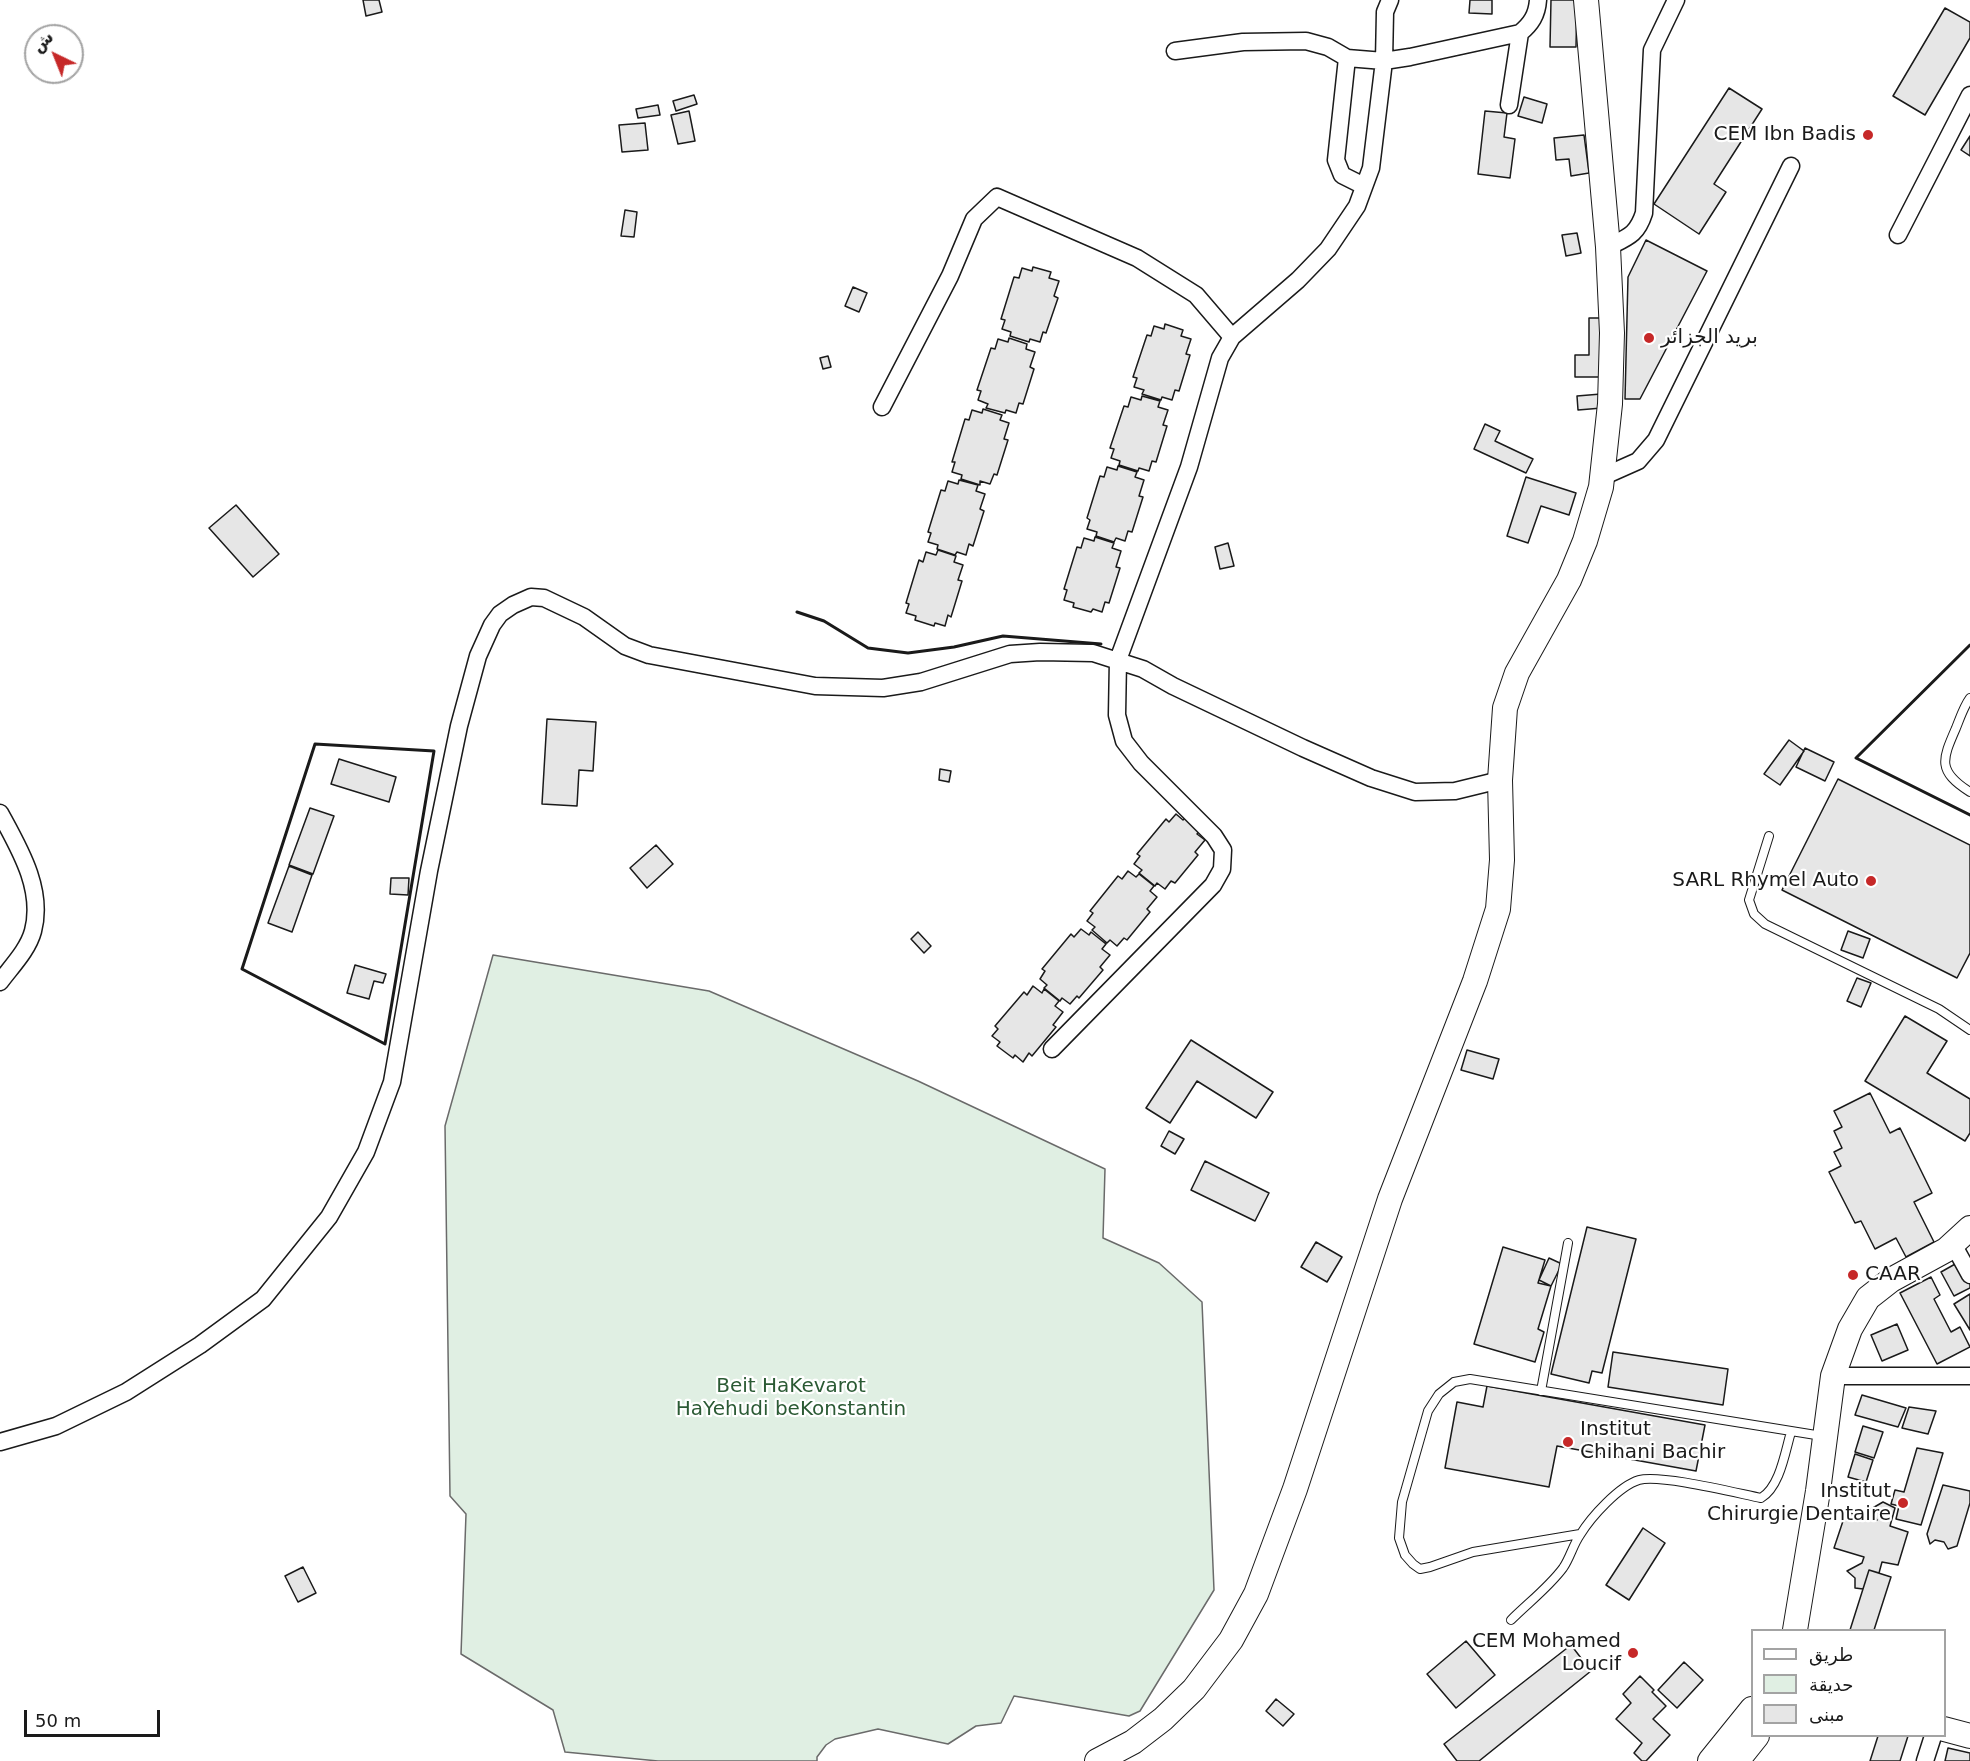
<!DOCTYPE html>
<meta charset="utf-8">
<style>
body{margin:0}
#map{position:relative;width:1970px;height:1761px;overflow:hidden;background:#fff;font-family:"DejaVu Sans","Noto Sans Arabic",sans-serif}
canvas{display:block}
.legend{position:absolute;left:1751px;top:1629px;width:195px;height:108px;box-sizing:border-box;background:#fff;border:2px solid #a3a3a3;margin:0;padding:8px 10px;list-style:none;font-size:18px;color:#1a1a1a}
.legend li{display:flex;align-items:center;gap:12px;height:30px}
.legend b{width:30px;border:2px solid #a3a3a3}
.north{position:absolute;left:24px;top:24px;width:60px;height:60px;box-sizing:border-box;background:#fff;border:2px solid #a3a3a3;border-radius:50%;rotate:317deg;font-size:16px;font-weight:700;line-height:24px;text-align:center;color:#1a1a1a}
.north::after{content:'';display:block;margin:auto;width:21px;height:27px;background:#c62828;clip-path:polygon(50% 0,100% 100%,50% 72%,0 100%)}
.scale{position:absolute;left:24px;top:1710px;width:136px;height:27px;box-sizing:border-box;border:3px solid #1a1a1a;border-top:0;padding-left:8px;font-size:18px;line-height:21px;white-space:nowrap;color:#1a1a1a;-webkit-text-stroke:4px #fff;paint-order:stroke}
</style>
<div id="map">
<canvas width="1970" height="1761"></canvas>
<ul class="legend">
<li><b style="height:8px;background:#fff"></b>طريق</li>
<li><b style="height:16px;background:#e0efe3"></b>حديقة</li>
<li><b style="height:16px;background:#e6e6e6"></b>مبنى</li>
</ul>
<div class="north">ش</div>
<div class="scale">50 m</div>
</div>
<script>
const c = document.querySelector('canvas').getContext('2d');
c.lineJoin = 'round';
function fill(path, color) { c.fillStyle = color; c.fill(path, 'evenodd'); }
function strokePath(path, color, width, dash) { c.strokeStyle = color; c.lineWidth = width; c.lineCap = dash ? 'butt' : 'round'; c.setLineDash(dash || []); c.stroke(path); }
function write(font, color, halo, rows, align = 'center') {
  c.font = font + ' "DejaVu Sans","Noto Sans Arabic",sans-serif'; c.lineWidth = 4.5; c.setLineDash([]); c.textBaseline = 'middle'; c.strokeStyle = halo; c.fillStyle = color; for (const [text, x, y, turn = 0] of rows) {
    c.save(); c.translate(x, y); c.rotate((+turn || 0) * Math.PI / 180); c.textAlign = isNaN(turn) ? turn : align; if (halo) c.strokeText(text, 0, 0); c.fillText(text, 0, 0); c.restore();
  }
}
const green = new Path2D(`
 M493,955l216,36 209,90 187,88 -2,69 56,25 43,39 12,288 -74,121 -11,5 -115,-20 -13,27 -25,3 -28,18 -70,-15 -43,10 -9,6 -9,12v4h-159l-93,-9 -12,-42 -92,-56 5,-140 -16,-18 -5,-370z`);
fill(green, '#e0efe3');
strokePath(green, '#6a6a6a', 1.5);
const building = new Path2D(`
 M363,0h16l3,12 -16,4z
 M1470,0h22v14l-23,-1z
 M1551,0h26l-1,47h-26z
 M1945,8l25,14v16l-45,77 -32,-19z
 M1729,88l33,21 -48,75 12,8 -27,42 -45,-30z
 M694,95l3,9 -21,7 -3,-10z
 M1524,97l23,7 -5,19 -24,-7z
 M658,105l2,10 -22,3 -2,-9z
 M689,111l6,30 -17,3 -7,-29z
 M1485,111l22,2 -3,24 11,2 -5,39 -32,-4z
 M645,123l3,27 -26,2 -3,-27z
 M1584,135l5,38 -18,3 -2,-17 -13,1 -2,-22z
 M1970,136v20l-9,-6z
 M625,210l12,2 -3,25 -13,-1z
 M1577,233l4,20 -15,3 -4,-21z
 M1646,240l61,31 -67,128h-15l3,-122z
 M1033,267l18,5 -2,6 10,3 -5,15 4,2 -12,35 -3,-1 -3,10 -10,-3 -1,3 -19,-6 1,-4 -9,-3 3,-9 -4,-1 13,-42 5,1 3,-10 10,3z
 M853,287l14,6 -8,19 -14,-6z
 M1589,318h14l-1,59h-27v-22h14z
 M1165,324l18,6 -2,6 10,3 -5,15 4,1 -11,36 -4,-1 -3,10 -10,-3 -1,3 -19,-6 2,-4 -10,-3 3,-9 -4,-1 14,-42 4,1 3,-10 10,3z
 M1009,338l18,6 -1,5 9,3 -5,15 4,2 -11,35 -4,-1 -3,10 -10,-3 -1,3 -19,-5 2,-4 -10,-4 3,-9 -4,-1 14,-42 4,1 3,-10 10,3z
 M828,356l3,11 -8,2 -3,-11z
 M1601,394l1,14 -24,2 -1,-14z
 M1142,396l18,5 -2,6 10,3 -5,15 4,1 -11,36 -4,-1 -3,10 -10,-3 -1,3 -19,-6 1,-4 -9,-3 3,-9 -4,-1 14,-42 4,1 3,-10 10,3z
 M983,409l19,6 -2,5 9,3 -5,16 4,1 -11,35 -3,-1 -4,10 -10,-3v4l-19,-6 1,-4 -10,-3 3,-10h-3l13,-43 4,1 3,-10 10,3z
 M1485,424l15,7 -5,10 38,18 -7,14 -52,-24z
 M1118,466l19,6 -2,5 9,3 -5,16 4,1 -11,35 -4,-1 -3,10 -9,-3 -2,4 -18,-6 1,-4 -10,-3 3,-9 -3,-2 13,-42 4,1 3,-10 10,3z
 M1526,477l50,16 -7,22 -28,-9 -13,37 -21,-7z
 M959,480l19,5 -2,6 9,3 -5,15 4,2 -11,35 -4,-2 -3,11 -9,-3 -2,3 -18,-6 1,-4 -10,-3 3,-9 -3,-1 13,-42 4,1 3,-10 10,3z
 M236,505l43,49 -26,23 -44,-49z
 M1095,537l19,6 -2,5 9,3 -5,16 4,1 -11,35 -4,-1 -3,10 -9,-3 -2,3 -18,-5 1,-4 -10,-3 3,-10 -3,-1 13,-42 4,1 3,-10 10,3z
 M1228,543l6,23 -14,3 -5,-22z
 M938,550l18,6 -2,6 9,3 -5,15 4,1 -11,36 -3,-2 -3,11 -10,-3 -1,3 -19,-6 1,-4 -10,-3 3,-9 -3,-1 13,-43 4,2 3,-10 10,3z
 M547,719l49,3 -3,49 -14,-1 -2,36 -35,-2z
 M1789,740l15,11 -24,34 -16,-11z
 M1805,748l29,14 -9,19 -29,-14z
 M339,759l57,18 -7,25 -58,-18z
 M940,769l11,2 -2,11 -10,-2z
 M1838,779l132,66v108l-13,25 -175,-88z
 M310,808l24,8 -21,58 -24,-9z
 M1176,814l7,6 3,-3 15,12 -4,5 8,6 -10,12 3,3 -23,28 -4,-2 -6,8 -8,-6 -2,3 -16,-13 3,-3 -8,-6 6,-8 -3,-2 29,-35 3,3z
 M656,845l17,19 -26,24 -17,-20z
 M289,866l23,9 -20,57 -24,-9z
 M1128,871l8,6 3,-3 15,12 -4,5 7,6 -10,12 3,3 -23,28 -3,-2 -7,8 -7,-6 -3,3 -15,-13 3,-3 -8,-6 6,-8 -3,-2 28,-35 4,3z
 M391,878h18l-1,17 -18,-1z
 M1081,929l8,6 2,-3 15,12 -4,5 8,6 -10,12 3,3 -24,28 -2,-2 -7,8 -8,-6 -2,3 -16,-13 3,-3 -7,-6 5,-8 -3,-2 29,-35 3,3z
 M1848,931l22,8 -7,19 -22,-8z
 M918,932l13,14 -7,7 -13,-14z
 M355,965l31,9 -3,9 -9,-2 -5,18 -22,-6z
 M1857,978l14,5 -10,24 -14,-6z
 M1033,986l9,7 2,-4 15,12 -4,5 8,6 -10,13 3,2 -24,29 -3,-3 -6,9 -8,-7 -2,3 -16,-12 3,-4 -8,-6 6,-7 -3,-3 29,-34 3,3z
 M1905,1016l42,25 -20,32 43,26v34l-5,8 -100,-60z
 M1191,1040l82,52 -17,26 -59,-37 -27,42 -24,-15z
 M1467,1050l32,9 -6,20 -32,-9z
 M1870,1093l20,40 10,-5 32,65 -18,9 20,40 -28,15 -10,-19 -21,11 -14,-28 -6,2 -26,-51 12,-6 -7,-14 8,-4 -8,-17 8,-4 -8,-16z
 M1169,1131l15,8 -9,15 -14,-8z
 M1205,1161l64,32 -14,28 -64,-31z
 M1587,1227l49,12 -34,134 -10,-2 -3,12 -38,-9z
 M1316,1242l26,15 -15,25 -26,-15z
 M1503,1247l42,13 -7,23 13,3 -13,43 6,3 -9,30 -61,-18z
 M1549,1258l13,6 -11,22 -12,-6z
 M1964,1259l6,11v18l-16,8 -13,-24z
 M1931,1277l9,18 -6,4 17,33 9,-5 10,20 -33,17 -37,-71z
 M1970,1294v36l-16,-26z
 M1897,1324l11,26 -26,11 -11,-26z
 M1613,1352l115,17 -5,36 -115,-18z
 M1487,1386l218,39 -9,46 -139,-25 -8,41 -104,-19 12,-66 26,5z
 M1862,1395l44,13 -8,19 -43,-12z
 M1909,1407l27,4 -8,23 -26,-6z
 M1863,1426l20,6 -9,26 -19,-6z
 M1917,1448l26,5 -22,72 -25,-6 3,-13 -8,-2 4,-14 9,2z
 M1855,1454l18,6 -7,22 -18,-5z
 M1943,1485l27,6v12l-13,43 -9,3 -4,-7 -9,-2 -5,4 -3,-10z
 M1883,1502l12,6 -5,18 18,6 -10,33 -16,-3 -3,11 -10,-3 -6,19 -8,-1v-10l-8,-7 15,-8 2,-6 -30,-9 12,-36 31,8 -6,-11z
 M1643,1528l22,15 -36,57 -23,-15z
 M303,1567l13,26 -18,9 -13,-26z
 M1869,1570l22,7 -17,53h-24z
 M1466,1641l29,34 -39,33 -29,-34z
 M1571,1645l20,26 -112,90h-22l-13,-17z
 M1684,1662l19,18 -26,28 -19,-18z
 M1640,1676l14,14 -2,2 14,14 -13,13 17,16 -24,26h-4l-8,-8 8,-10 -26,-24 15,-16 -8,-9z
 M1276,1699l18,15 -11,12 -17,-15z
 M1878,1736h30l-8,25h-30z
 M1948,1748l22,5v8h-25z`);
fill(building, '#e6e6e6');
strokePath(building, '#1a1a1a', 1.5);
const lane = new Path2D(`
 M1970,698c-6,8 -10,20 -14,30 -14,32 -19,43 14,64
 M1769,836l-20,64 5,14 11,10 174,85 31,21
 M1541,1391l27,-148
 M1580,1534l-107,18 -43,15 -10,2 -7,-5 -8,-9 -6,-17 3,-36 26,-91 11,-17 15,-12 16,-3 352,57
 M1511,1620c17,-17 38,-33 52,-52 7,-10 10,-23 17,-33 11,-18 39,-49 59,-55 21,-6 97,13 122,18 19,-11 24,-46 30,-66`);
const street = new Path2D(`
 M1175,51l68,-9 63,-1 22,6 19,11 37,3 26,-4 110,-24c11,-9 17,-18 18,-33
 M1347,58l-11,102 6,15 22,11
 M1509,105l11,-72
 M1898,235l72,-140
 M1608,247c20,-10 29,-12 36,-34l8,-163 24,-50
 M882,407l68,-131 24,-57 23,-22 140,61 59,37 36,42
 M1602,477l36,-16 18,-21 135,-274
 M0,813c19,35 44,76 33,118 -5,19 -22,36 -33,51
 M1052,1049l161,-164 9,-16 1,-19 -9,-14 -73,-73 -17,-22 -7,-26 1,-55 71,-193 31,-109 12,-21 66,-57 30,-31 29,-43 14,-38 13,-107 1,-49 5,-12
 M1953,1244l17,31
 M1833,1376h137
 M0,1442l56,-16 70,-34 74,-47 63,-46 66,-82 37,-65 26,-70 37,-211 30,-145 19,-70 14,-31 8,-11 13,-9 18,-8 13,1 40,19 41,29 24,9 166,31 68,2 38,-6 89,-28 30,-2 53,1 50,16 30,17 130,62 68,30 44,14 40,-1 45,-11
 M1925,1761l8,-25`);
const secondary = new Path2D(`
 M1795,1630l23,-139 15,-115 17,-47 18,-31 23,-18 55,-30 24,-22
 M1944,1729l26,7
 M1097,1761l36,-19 30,-23 31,-30 37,-49 25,-46 39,-105 95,-290 85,-218 23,-72 4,-49 -2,-80 5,-72 12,-35 52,-93 16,-39 16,-54 9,-83 2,-71 -4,-86 -22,-247
 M1710,1761l42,-52
 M1737,1761l20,-25`);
strokePath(lane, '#1a1a1a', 10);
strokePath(street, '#1a1a1a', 19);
strokePath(secondary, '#1a1a1a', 26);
strokePath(lane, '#fff', 8);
strokePath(street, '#fff', 16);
strokePath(secondary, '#fff', 24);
strokePath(new Path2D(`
 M797,612l27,9 44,27 40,5 46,-6 49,-11 98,8
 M1970,645l-114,113 114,57
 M315,744l119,7 -49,293 -143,-75z`), '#1a1a1a', 3);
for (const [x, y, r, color] of [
 [1868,135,6,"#c62828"],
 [1649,338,6,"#c62828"],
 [1871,881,6,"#c62828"],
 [1853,1275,6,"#c62828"],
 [1568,1442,6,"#c62828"],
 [1903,1503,6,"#c62828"],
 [1633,1653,6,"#c62828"]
]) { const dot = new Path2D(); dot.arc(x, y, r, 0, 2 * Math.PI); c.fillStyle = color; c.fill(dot); strokePath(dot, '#fff', 2); }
write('20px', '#1a1a1a', '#fff', [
 ["CEM Ibn Badis",1856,135],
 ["بريد الجزائر",1661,338,"left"],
 ["SARL Rhymel Auto",1859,881],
 ["CAAR",1865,1275,"left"],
 ["Institut",1580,1430,"left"],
 ["Chihani Bachir",1580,1453,"left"],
 ["Institut",1891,1492],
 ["Chirurgie Dentaire",1891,1515],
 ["CEM Mohamed",1621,1642],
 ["Loucif",1621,1665]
], 'right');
write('20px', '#2b5a34', '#fff', [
 ["Beit HaKevarot",791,1387],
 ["HaYehudi beKonstantin",791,1410]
]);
</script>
